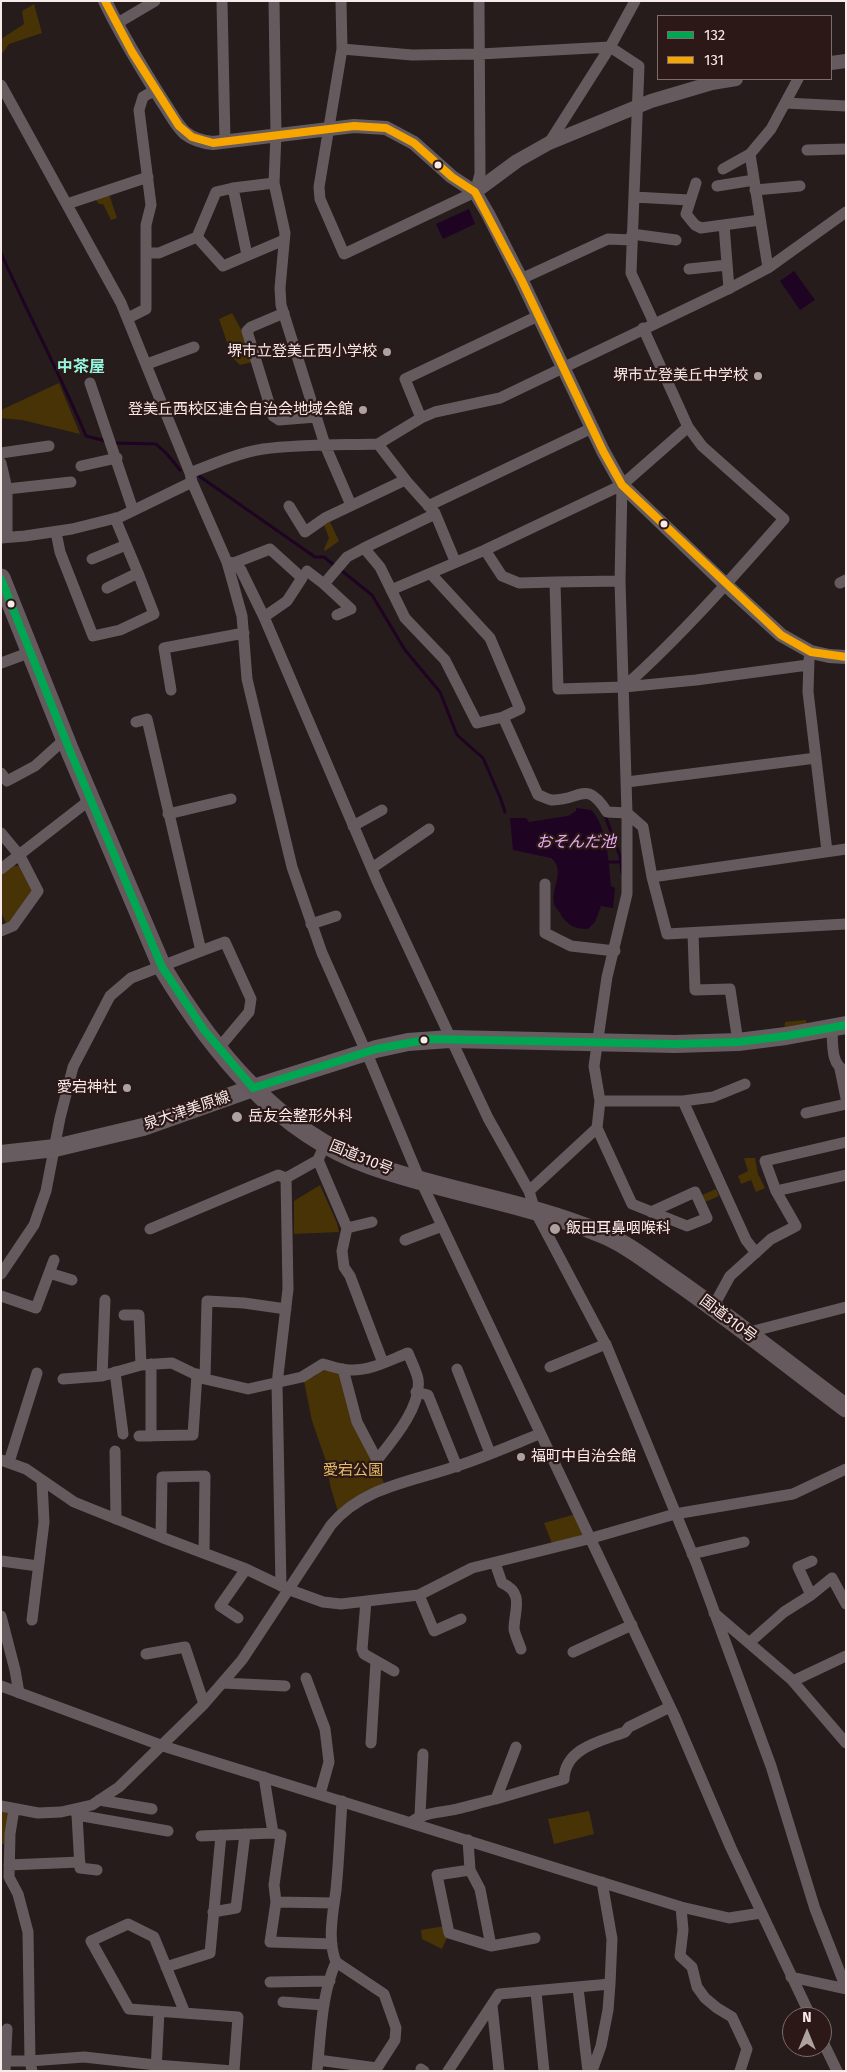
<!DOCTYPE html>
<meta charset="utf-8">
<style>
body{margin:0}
#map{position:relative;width:847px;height:2072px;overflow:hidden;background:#261c1c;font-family:"Fira Sans",sans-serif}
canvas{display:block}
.frame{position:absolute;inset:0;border:2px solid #f8eae9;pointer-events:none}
.legend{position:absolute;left:657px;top:15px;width:175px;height:65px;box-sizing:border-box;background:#2b1817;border:1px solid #7d6c6b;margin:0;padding:6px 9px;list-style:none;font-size:15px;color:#f8eae9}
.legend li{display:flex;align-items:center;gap:10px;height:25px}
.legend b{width:25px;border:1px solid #7d6c6b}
.north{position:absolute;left:782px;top:2007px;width:50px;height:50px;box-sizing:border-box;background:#2b1817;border:1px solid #7d6c6b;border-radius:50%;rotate:0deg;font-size:14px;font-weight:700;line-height:20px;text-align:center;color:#f8eae9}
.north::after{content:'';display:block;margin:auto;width:18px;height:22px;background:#aea2a1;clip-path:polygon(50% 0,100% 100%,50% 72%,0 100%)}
</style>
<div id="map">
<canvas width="847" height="2072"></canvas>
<div class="frame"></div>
<ul class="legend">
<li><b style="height:6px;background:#00a651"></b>132</li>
<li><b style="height:6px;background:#f7a600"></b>131</li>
</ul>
<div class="north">N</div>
</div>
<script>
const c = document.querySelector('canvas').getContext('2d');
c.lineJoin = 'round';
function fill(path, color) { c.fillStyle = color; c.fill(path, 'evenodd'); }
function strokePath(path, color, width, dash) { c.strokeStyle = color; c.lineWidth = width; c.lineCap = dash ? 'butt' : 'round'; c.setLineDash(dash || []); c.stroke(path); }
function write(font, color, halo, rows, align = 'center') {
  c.font = font + ' "Fira Sans","Noto Sans JP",sans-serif'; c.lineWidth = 4.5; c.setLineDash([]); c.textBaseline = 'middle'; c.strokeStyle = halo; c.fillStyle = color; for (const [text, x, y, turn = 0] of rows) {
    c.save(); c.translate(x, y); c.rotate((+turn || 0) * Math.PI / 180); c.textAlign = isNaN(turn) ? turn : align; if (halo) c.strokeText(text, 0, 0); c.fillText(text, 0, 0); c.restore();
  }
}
fill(new Path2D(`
 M34,4l8,29 -33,11 -8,11v-16l23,-15 -2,-13z
 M109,194l8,24 -6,2 -8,-16h-4l-4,-5z
 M232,313l10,18 10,31 -12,3 -8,-8 -13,-38z
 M59,383l21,51 -58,-14 -21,-2v-8z
 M330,522l9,19 -14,10 -1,-2 5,-11 -5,-13z
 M14,866h8l11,23 -21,32 -6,2 -5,-11v-38z
 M806,1020l1,7 -23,4 1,-9z
 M744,1158h11l3,16 7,14 -9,4 -5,-12 -10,4 -3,-8 10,-5z
 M320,1185l17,38 2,9 -45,2v-33z
 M716,1189l3,7 -14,6 -3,-7z
 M323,1369l18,3 44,114 -47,26 -8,-27 -2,-18 -16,-46 -8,-40 11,-5z
 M576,1514l9,20 -32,12 -9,-23z
 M1,1810l5,1 2,3 -4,30h-3z
 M589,1811l5,23 -40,10 -6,-25z
 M445,1926l3,9 -6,14 -20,-10 -1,-9z`), '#473305');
fill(new Path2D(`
 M469,209l6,15 -32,15 -7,-15z
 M794,271l21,29 -15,10 -20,-29z
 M576,808l15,2c16,15 18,55 20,76l4,2 -2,20 -12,-2 -6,16 -7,7c-13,0 -22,-4 -28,-16 -2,-3 -6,-7 -6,-10 -3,-15 12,-33 -3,-45l-38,-8 -3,-32h16l3,4 39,-6 8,-5z`), '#1e0322');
strokePath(new Path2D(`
 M1,253c27,61 59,121 85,183l20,5
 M115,443l41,1 11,10 13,16
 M199,476l116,81h9l11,9
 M342,571l30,24 33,55 35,42 17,43 26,23 17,39 5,15
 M606,818l14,38 2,17
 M606,862h15`), '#1e0322', 3);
strokePath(new Path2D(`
 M222,1l3,140
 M274,1l2,133 -2,49 11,50 -5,55 1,17 44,140 26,60
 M341,1l1,48 70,6 68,-1 130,-7 29,19 -8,207 23,50
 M116,24l39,-23
 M342,49l-23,138 1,12 24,55 131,-62 5,-18 -1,-173
 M1,85l120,218 69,170 2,9 35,80 7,25 8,29 5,63 45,188 30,86 49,110 46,110 257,542 57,133 80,169
 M785,103l61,3
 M549,143l61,-96 25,-46
 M807,150l39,-1
 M723,169l27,-15
 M696,183l-10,31 9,11 6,3 59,-8
 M717,186l37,-6
 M233,188l14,67
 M755,190l45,-4
 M634,197l55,3
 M67,204l81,-27
 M724,225l5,64
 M632,234l44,6
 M197,237l26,29 61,-26
 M146,253h13l38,-16 19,-45 17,-4 41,-5
 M768,268l-18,-114 21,-25 27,-50
 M689,269l38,-4
 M521,279l87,-40 24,1
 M284,313l-33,14 -4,4 26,85 6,4 37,-3
 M128,318l18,-9v-84l5,-20 -12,-95 4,-13 12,-7
 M147,364l47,-17
 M90,383l43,127
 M421,418l-16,-39 133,-63
 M378,444l43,-26 14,-6 65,-14 232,-111 36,-19 78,-56
 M1,453l48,-7
 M1,463l6,26v48
 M81,466l36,-8
 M190,473c23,-9 48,-20 73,-24 38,-5 77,-4 115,-5l30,39 27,30 20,48
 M622,485l-2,96 7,232 16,14 9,50 15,57 179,-10
 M7,489l64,-7
 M289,506l16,26 20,-14 80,-38
 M428,506l164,-78
 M115,518l23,55
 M56,532l4,20 33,84 27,-6 34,-16 -16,-41 -31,15
 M1,538l24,-2 47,-7 48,-12 72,-35
 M485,550l17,26 17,7 36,-1 3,107 66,-2 72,-7 112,-15
 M92,559l34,-14
 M227,562l7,1 7,7 23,47 114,266 110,235 41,73 6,20 72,136 90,218 74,201 44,143 31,79
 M234,563l36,-14 32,29 -15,23 -23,16
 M307,571l17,13 27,25 -14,6
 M431,574l59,64 30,71 -17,8 -26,6 -32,-63 -40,-42 -25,-51 -16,-19 71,-34
 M555,582l65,-1
 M840,583l6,-3
 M324,584l23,-27 17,-9
 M391,590l94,-40 137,-65 66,-58
 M809,659l-1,33 19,159
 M1,663l30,-11
 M624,687c57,-51 109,-110 160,-168l-82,-73 -14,-19 -45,-99
 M171,690l-7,-42 80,-15
 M503,717l35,78c5,1 10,5 15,5 28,0 33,-21 54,12l20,1v81l-20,83 -13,89 6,35 -3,27 -68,63
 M1,773l6,8 28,-15 30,-27
 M627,782l189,-24
 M168,814l63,-15
 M353,826l29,-16
 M1,833l19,23 18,35 -25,35 -12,5
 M372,868l57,-39
 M1,869l90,-70
 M652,877l194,-28
 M545,884v49l26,13 44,5
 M311,924l25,-8
 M693,933l2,57 35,-1 8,53
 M201,951l24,-9 26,57 -2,13 -31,37
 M832,1028c1,15 -2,37 14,43
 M840,1069l6,29
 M600,1101h83l30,-4 32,-13
 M683,1101l63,139 10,13
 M806,1113l40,-9
 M597,1128l35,76 55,22 20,-8 -12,-26 -44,20
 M318,1160l29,68 -5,23 2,16 6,9 33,87
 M776,1191l70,-16
 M347,1228l25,-6
 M150,1229l128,-54 8,3
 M405,1240l37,-14
 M49,1273l23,7
 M1,1274l33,-49 12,-34 14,-73 13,-51 37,-71 21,-18 70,-27 -54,-232 -11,3
 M1,1296l35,12 18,-48
 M713,1307l17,-31 41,-37 25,-13 -20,-35 -11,-30 81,-19
 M124,1315h15l2,50
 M746,1333l100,-26
 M550,1367l56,-23
 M457,1369l33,84
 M115,1372l8,62
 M102,1376l3,-76
 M63,1379l39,-3 39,-11 31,-2 33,16 43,10 54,-12 21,-13c8,2 18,6 27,6 20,1 40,-10 58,-17 3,8 8,17 10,26 4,27 -25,61 -41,81l-20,-38 -14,-53
 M205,1379l2,-78 37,2 42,6
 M416,1392l12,3 29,72
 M139,1436l54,-1 4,-61
 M151,1436v-72
 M115,1451l1,68
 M1,1460l25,9 48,33 87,35 85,32 44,21 33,12 18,2 78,-9 53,-27 120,-30 83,-24 118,-20 53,-25
 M9,1462l28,-89
 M161,1537l1,-60 43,-1 -1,77
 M692,1554l52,-12
 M1,1561l37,5
 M495,1563l7,20c23,10 12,28 12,46 1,6 5,14 7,20
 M281,1586l-4,-202 11,-95 -2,-111 32,-18 7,-16
 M419,1595l15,36 27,-12
 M811,1595l-13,-28 14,-6
 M366,1601l-4,48 2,5 30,17
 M714,1613l77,66 55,64
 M1,1616l14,54 4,23
 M238,1618l-18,-12 26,-37
 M32,1620l12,-98 -2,-40
 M749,1643l35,-31 27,-17 21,-17 14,26
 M573,1652l59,-27
 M146,1654l39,-7 19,57
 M306,1678l19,51 4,33 -9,32
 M793,1681l53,-25
 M223,1683l62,3
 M1,1686l162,60 518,161 48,11 32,-5
 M371,1743l5,-82
 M264,1777l9,56
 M496,1799l68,-20c1,-31 37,-38 61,-47l4,-5 41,-20
 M99,1800l53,9
 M1,1806l37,7 23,-1 31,-7 27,-18 85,-83 38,-44 89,-135c33,-39 81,-43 126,-59 28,-9 55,-21 82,-32
 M14,1809l-4,25 -1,43 9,17 10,38 2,129 2,10
 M75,1811l2,4 3,53 17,2
 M77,1815l91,16
 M420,1815l3,-61
 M411,1822c14,-10 29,-9 46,-13 13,-3 26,-7 39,-10l20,-52
 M201,1836l72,-3 8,2 -7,50 2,17 -6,40 62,2
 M468,1840l2,30 10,19 11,57
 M9,1865l71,-3
 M470,1870l-33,5 12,58 42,13 44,-8
 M276,1902l58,1
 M681,1907l2,23 -3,26 12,11 5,20 8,11 12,10 15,9 15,32 -7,22
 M213,1912l23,-4 9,-74
 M166,1967l44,-14 11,-118
 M791,1977l55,12
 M270,1982l60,-1
 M578,1988l10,83
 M536,1992l8,79
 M283,2002l41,3
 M492,2005l7,66
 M185,2013l-31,-76 -26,-13 -37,17 38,68 109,8 -4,54
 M822,2040l15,31
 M318,2060l59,8 18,-28 1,-12 -12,-34 -48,-32
 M5,2061h25l54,-4 72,8 77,6
 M421,2069l3,2
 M5,2071l2,-42
 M156,2071l3,-60
 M317,2071c4,-36 4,-76 19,-109 -9,-22 -3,-49 0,-72 3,-30 4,-60 6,-89
 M448,2071l51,-77 111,-10
 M592,2071l9,-25 7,-36 2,-26 2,-45 -10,-57`), '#655b5e', 11);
strokePath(new Path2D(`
 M105,1c17,35 37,68 58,101 7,10 13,23 22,31 9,7 17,9 28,10l141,-17 32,2 28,15 38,34 23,15 13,22 33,65 82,172 19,34 104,100 55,50 30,17 18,4 17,1
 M831,63l15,-2
 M475,192l42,-31 32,-18 102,-42 61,-18 24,-4`), '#655b5e', 14);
strokePath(new Path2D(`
 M1,1154l54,-6 88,-21 110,-39 123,-39 32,-7 42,-3 225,5 63,-2 48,-6 60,-11`), '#675c5f', 18);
strokePath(new Path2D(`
 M1,578l69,173 92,216c49,82 115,165 208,198 75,27 156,37 230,68 28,11 53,32 78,49 57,40 112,84 168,126`), '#665a5e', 19);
strokePath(new Path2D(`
 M1,579l69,172 92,216 42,63 49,58
 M253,1088l123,-39 54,-10 245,5 63,-2 48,-6 60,-11`), '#00a651', 8);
strokePath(new Path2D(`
 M105,1l27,51 47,74 13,11 21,6 141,-17 32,2 28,15 38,34 23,15 46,87 82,172 19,34 159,150 30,17 35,5`), '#f7a600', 8);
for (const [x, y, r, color] of [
 [438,165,4.5,"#f8eae9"],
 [387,352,5,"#aea2a1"],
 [758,376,5,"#aea2a1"],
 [363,410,5,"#aea2a1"],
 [664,524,4.5,"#f8eae9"],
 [11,604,4.5,"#f8eae9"],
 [424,1040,4.5,"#f8eae9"],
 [127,1088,5,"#aea2a1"],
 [237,1117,6,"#aea2a1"],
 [555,1229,6,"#aea2a1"],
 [521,1457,5,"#aea2a1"]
]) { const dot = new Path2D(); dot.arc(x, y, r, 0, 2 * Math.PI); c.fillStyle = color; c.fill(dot); strokePath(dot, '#2b1817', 2); }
write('15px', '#f8eae9', '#2b1817', [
 ["堺市立登美丘西小学校",377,352],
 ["堺市立登美丘中学校",748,376],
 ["登美丘西校区連合自治会地域会館",353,410],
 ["愛宕神社",117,1088],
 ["岳友会整形外科",248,1117,"left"],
 ["飯田耳鼻咽喉科",566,1229,"left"],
 ["福町中自治会館",531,1457,"left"]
], 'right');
write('15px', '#f8eae9', '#2b1817', [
 ["泉大津美原線",187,1111,-19],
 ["国道310号",361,1158,22],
 ["国道310号",728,1319,37]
]);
write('15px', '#e5bd67', '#2b1817', [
 ["愛宕公園",353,1471]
]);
write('bold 16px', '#93f6dd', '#2b1817', [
 ["中茶屋",81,368]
]);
write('italic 16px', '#e8acf2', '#2b1817', [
 ["おそんだ池",576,843]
]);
</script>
